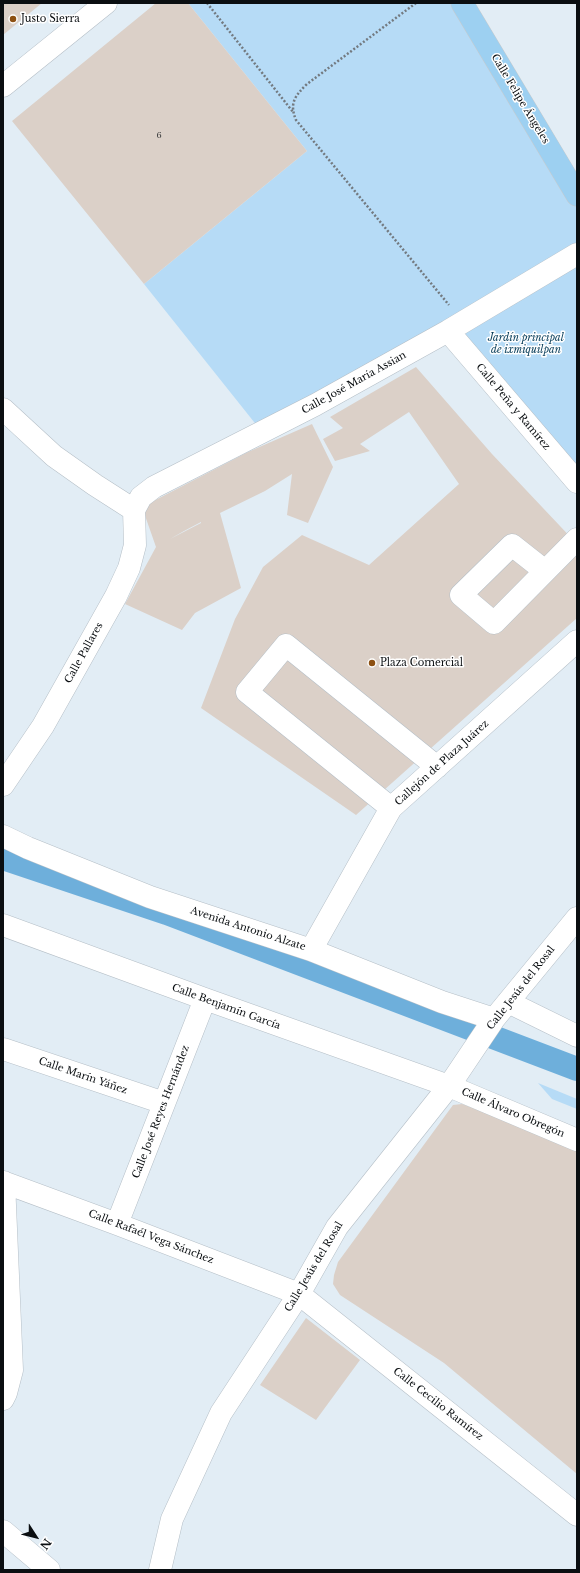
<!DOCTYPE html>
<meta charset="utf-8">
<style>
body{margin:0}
#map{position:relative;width:580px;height:1573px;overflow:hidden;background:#e2edf5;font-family:"Libre Baskerville",serif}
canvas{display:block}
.frame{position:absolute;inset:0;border:4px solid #0a0e11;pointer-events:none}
.north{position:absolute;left:16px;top:1517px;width:40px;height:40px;-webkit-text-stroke:3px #fff;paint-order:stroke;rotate:126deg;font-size:11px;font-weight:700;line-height:16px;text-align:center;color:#0a0e11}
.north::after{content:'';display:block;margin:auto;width:14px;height:18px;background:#0a0e11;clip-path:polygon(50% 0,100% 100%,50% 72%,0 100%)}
</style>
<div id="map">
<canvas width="580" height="1573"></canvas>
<div class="frame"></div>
<div class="north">N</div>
</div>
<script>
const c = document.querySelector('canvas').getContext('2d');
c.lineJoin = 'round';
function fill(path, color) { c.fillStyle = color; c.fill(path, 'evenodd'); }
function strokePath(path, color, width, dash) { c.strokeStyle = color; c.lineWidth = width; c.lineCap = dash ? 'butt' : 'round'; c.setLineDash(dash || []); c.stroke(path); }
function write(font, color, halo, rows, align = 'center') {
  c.font = font + ' "Libre Baskerville",serif'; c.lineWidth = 3; c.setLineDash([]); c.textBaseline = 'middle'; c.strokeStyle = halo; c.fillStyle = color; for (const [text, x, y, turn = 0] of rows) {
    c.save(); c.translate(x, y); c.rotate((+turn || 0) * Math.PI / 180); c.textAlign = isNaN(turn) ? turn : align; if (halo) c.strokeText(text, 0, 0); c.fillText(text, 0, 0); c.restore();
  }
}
fill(new Path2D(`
 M188,3h274l115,193v57l-315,179 -118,-148 163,-133z
 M577,254v228l-129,-151z
 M538,1083l39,16v10l-25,-10z`), '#b6dbf6');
strokePath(new Path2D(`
 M3,858l164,55 410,156`), '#6eafdb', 24);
fill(new Path2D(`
 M3,3h39l-39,32z
 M156,3h32l119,148 -163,133 -132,-163z
 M416,367l76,87 85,90v74l-221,197 -155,-107 34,-89 28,-52 39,-32 67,30 90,-81 -50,-72 -49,32 10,7 -35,10 -12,-22 20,-11 -13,-11z
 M312,424l21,43 -25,56 -21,-8 5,-41 -27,17 -45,22 21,75 -46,25 -13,17 -57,-26 31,-57 -14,-40 106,-55zM201,522v1l-31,16 14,-8z
 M462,1104l115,40v330l-133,-111 -104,-68 -7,-11 1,-9 4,-13 115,-157z
 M306,1318l54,42 -44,60 -56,-35z`), '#dbd0c8');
const minor = new Path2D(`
 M3,86l103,-83
 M448,331l129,151
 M3,409l51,47 41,29 39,25
 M545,571l-33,-26 -51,50 33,28 83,-84
 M3,785l40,-59 73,-130 13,-28 6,-23 -1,-35 7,-13 13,-10 161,-82 133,-74 129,-77
 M391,808l-144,-116 39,-47 151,122
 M3,836l25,12 122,49 161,53 131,52 52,17
 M3,925l202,74 244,87 128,54
 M311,950l80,-142 186,-167
 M508,1002l69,34
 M3,1049l161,54
 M3,1182l114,42 182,70 278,221
 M117,1224l88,-225
 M3,1399l3,-6 6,-23 -8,-188
 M3,1531l46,39
 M160,1570l12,-51 49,-106 78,-119 38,-67 112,-141 45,-67 83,-101`);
const major = new Path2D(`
 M462,3l115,192`);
strokePath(minor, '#b5bfc7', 23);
strokePath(major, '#c9cacb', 23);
strokePath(new Path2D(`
 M207,3l86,109
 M416,3l-109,81c-12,12 -18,19 -11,36l153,185`), '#737a80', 2.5, [2, 2]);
strokePath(minor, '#fff', 22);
strokePath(major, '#9dd0f1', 22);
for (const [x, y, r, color] of [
 [13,19,4,"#8d5012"],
 [372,663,4,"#8d5012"]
]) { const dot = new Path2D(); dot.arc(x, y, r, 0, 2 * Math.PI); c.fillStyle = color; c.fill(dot); strokePath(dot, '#fff', 1.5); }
write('8px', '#3e3e3f', null, [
 ["6",159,136]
]);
write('10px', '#0a0e11', '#fff', [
 ["Justo Sierra",21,19],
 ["Plaza Comercial",380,663]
], 'left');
write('10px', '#0a0e11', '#fff', [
 ["Calle Felipe Ángeles",520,99,59],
 ["Calle José María Assian",354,383,-29],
 ["Calle Peña y Ramírez",513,407,50],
 ["Calle Pallares",84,653,-61],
 ["Callejón de Plaza Juárez",442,763,-42],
 ["Avenida Antonio Alzate",248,929,18],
 ["Calle Jesús del Rosal",521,988,-52],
 ["Calle Benjamín García",226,1007,20],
 ["Calle Marín Yáñez",83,1076,19],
 ["Calle José Reyes Hernández",161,1112,-69],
 ["Calle Álvaro Obregón",513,1113,23],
 ["Calle Rafaél Vega Sánchez",151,1237,21],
 ["Calle Jesús del Rosal",314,1267,-59],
 ["Calle Cecilio Ramírez",438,1404,38]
]);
write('italic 10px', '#063c59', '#fff', [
 ["Jardín principal",526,338],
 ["de ixmiquilpan",526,350]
]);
</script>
